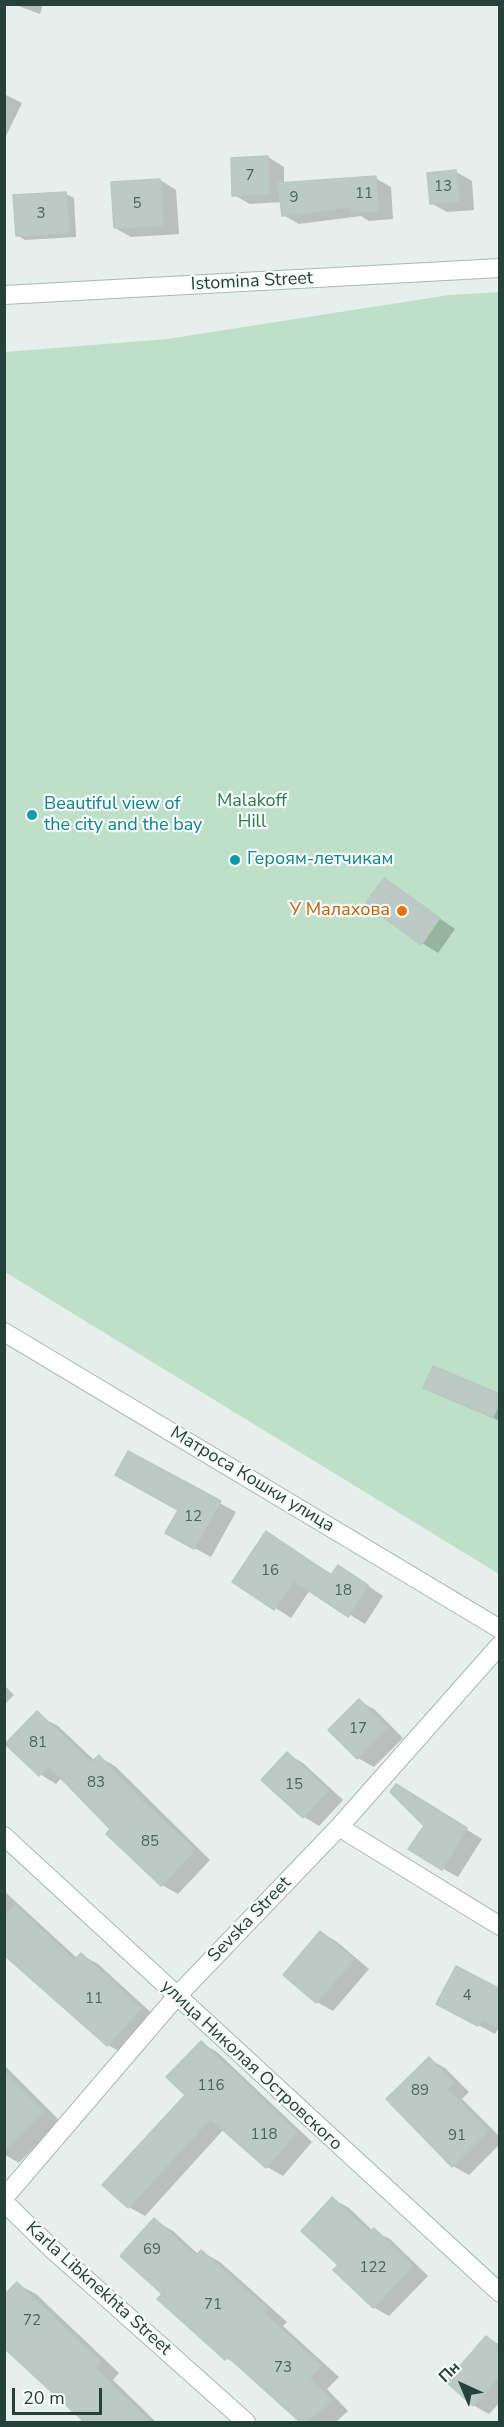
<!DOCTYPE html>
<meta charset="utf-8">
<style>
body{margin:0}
#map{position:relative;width:504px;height:2427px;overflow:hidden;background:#e6efeb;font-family:"Nunito Sans",sans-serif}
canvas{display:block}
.frame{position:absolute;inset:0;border:6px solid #24423a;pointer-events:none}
.north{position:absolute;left:432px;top:2355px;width:60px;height:60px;-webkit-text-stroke:4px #f7fbf9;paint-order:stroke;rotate:316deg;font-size:16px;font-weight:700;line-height:24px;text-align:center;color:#24423a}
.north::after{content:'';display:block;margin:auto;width:21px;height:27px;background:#24423a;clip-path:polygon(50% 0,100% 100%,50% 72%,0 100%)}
.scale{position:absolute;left:12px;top:2388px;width:90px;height:27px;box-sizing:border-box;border:3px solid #24423a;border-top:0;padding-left:8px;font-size:18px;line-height:21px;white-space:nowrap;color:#24423a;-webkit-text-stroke:4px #f7fbf9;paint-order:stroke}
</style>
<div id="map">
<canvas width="504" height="2427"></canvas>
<div class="frame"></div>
<div class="north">Пн</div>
<div class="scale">20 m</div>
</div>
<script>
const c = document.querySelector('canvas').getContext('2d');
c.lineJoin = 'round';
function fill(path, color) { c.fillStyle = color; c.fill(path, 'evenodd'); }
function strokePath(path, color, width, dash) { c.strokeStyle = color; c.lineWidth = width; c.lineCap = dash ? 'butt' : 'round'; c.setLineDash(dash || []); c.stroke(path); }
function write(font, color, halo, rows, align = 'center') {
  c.font = font + ' "Nunito Sans",sans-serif'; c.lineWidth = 4.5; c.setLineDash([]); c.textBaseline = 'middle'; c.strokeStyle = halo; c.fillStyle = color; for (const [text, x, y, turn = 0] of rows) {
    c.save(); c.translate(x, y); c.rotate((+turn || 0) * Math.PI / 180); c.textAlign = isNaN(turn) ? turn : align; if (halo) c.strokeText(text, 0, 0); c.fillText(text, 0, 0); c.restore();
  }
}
fill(new Path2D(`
 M499,292v1282l-494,-302v-920l162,-13 282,-44z`), '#bfe0c8');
fill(new Path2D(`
 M13,4h30l-3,10z
 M4,94l18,9 -18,37z
 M268,157l16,10v17l91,-6 16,9 2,32 -24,2 -8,-5 -62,8 -16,-9 -1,-13 -32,2 -16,-9z
 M456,172l16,9 2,29 -27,2 -16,-9z
 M160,180l16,10 3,44 -48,3 -16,-9z
 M66,194l8,4 2,39 -51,3 -8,-5z
 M384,880l71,49 -17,24 -16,-10z
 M425,1387l75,8v26l-59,-25z
 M129,1454l107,58 -25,45 -28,-15 -4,-32z
 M267,1533l66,42 21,1 29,20 -18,28 -55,-34 -19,28 -57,-37z
 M4,1685l10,10 -10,10z
 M360,1701l15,9 28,28 -29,29 -16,-9 -27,-28z
 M41,1717l17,9 37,35 4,-4 16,9 95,94 -32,34 -16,-9 -100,-108 -6,7 -16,-10z
 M287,1754l16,9 40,37 -24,26 -15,-9z
 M412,1796l70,43 -24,38 -16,-9z
 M4,1891l74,68 3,-4 17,9 59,54 -33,36 -16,-9 -101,-91 -3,2z
 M321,1932l16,10 32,27 -36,42 -16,-9 -32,-27z
 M457,1968l42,59 -4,7 -41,-22z
 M201,2043l16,9 95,90 -29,34 -16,-9 -43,-38 -79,87 -16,-9 58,-112z
 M429,2059l16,9 24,24 -7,7 38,38v7l-31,31 -16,-9z
 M4,2065l56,56 -41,42 -15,-9z
 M333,2199l16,9 24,23 17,8 38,37 -39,40 -16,-9 -32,-42z
 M154,2220l19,11 26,24 3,-3 18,10 67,60 -4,4 56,51 -12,12 21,22 -12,11h-34l-60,-55 -16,-9 -62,-64z
 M17,2284l19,10 83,79 -6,7 43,42h-70l-82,-76z
 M486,2337l14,8v57l-11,12 -16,-9z`), '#0003');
const building = new Path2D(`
 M268,156l1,38 -37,2 -1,-38z
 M456,170l3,31 -29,3 -3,-31z
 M376,176l2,35 -27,1v-5l-69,9 -4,-33z
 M160,179l3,47 -49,2 -3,-46z
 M66,192l3,41 -53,3 -3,-41z
 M384,878l56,40 -19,27 -56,-41z
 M433,1366l67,28v8l-7,15 -70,-29z
 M128,1451l93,50 -27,48 -29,-16 13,-23 -63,-35z
 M266,1531l65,44 7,-10 30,20 -20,32 -54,-36 -20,29 -42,-28z
 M359,1699l29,29 -31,31 -29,-29z
 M37,1711l54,51 8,-7 41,44 55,51 -34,36 -55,-52 4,-5 -61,-63 -10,10 -34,-32z
 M287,1752l41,38 -25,28 -42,-38z
 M396,1784l71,44 -25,42 -34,-21 16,-23 -34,-34z
 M15,1905l59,55 7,-7 60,55 -34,38 -103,-91v-38z
 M320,1931l34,28 -38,44 -33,-28z
 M456,1966l44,23v40l-17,-10 -5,7 -42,-22z
 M201,2041l96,91 -31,36 -56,-49 -82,89 -26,-23 83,-90 -19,-18z
 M429,2057l25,26 -7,6 41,41 -36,37 -66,-68z
 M4,2072l40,39 -40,40z
 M332,2197l38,35 4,-4 39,38 -40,42 -40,-38 5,-5 -37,-34z
 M154,2218l42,38 5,-6 68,60 -4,4 56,51 -11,13 21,22 -24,22h-7l-72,-65 -3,3 -68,-61 5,-5 -42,-38z
 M17,2282l84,80 -6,6 55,54h-66l-80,-74v-53z
 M486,2336l14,11v28l-27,31 -27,-24z`);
fill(building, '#bbcac4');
strokePath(building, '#b8c9c2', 1.5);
const minor = new Path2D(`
 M4,1332l496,297
 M339,1827l161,99
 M4,2198l172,-201 163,-170 161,-182
 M4,2202l48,47 194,173`);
const secondary = new Path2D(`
 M4,295l496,-27
 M4,1836l496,457`);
strokePath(minor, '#a8b8b2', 20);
strokePath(secondary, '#a4bbb3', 20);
strokePath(minor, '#fff', 18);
strokePath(secondary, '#fff', 18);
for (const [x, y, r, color] of [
 [32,815,6,"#0f9aa8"],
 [235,860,6,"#0f9aa8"],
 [402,911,6,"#e8710a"]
]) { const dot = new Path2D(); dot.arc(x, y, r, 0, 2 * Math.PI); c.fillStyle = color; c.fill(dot); strokePath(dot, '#f7fbf9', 2); }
write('15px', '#4a645c', null, [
 ["7",250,176],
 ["13",443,187],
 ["11",364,194],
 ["9",294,198],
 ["5",137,204],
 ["3",41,214],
 ["12",193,1517],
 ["16",270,1571],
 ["18",343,1591],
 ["17",358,1729],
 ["81",38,1743],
 ["83",96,1783],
 ["15",294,1785],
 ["85",150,1842],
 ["4",467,1996],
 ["11",94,1999],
 ["116",211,2086],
 ["89",420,2091],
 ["118",264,2135],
 ["91",457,2136],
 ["69",152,2250],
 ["122",373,2268],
 ["71",213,2305],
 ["72",32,2321],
 ["73",283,2368]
]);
write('18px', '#24423a', '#f7fbf9', [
 ["Istomina Street",252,282,-3],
 ["Матроса Кошки улица",252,1480,31],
 ["Sevska Street",250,1920,-46],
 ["улица Николая Островского",251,2066,43],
 ["Karla Libknekhta Street",98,2289,42]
]);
write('18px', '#2d7a4b', '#f7fbf9', [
 ["Malakoff",252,802],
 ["Hill",252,823]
]);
write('18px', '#0d838f', '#f7fbf9', [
 ["Beautiful view of",44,805],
 ["the city and the bay",44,826],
 ["Героям-летчикам",247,860]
], 'left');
write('18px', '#c56008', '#f7fbf9', [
 ["У Малахова",390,911]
], 'right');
</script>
